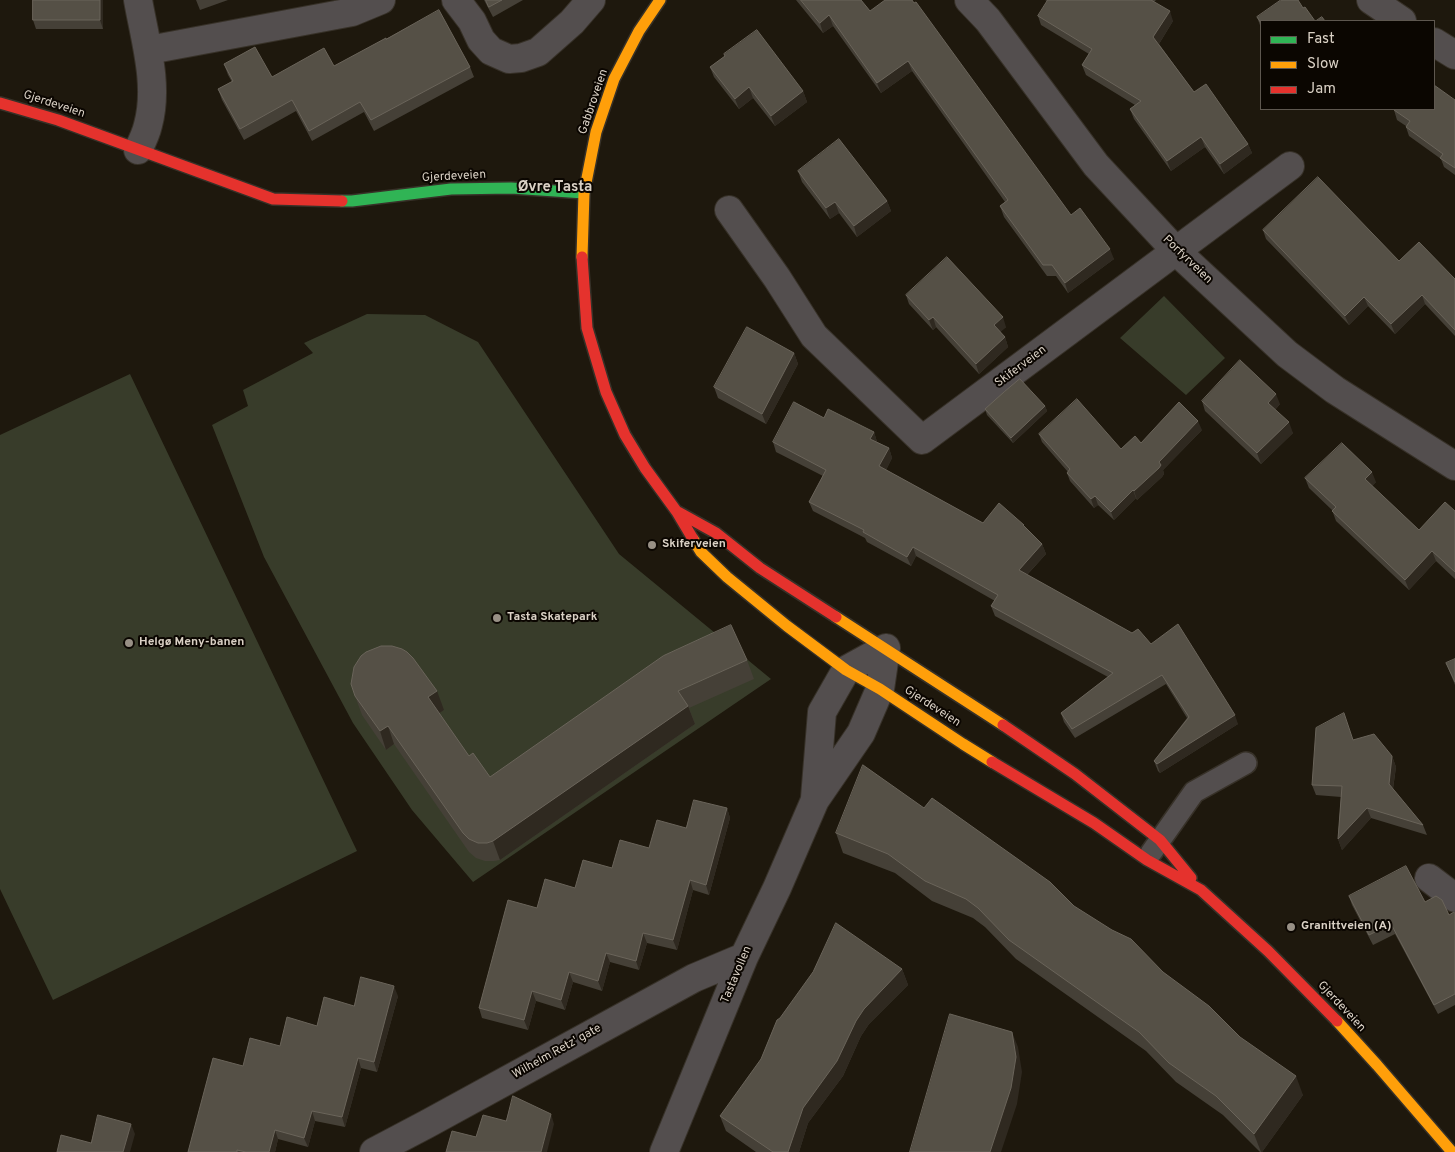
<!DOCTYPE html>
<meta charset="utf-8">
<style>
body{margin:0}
#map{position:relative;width:1455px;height:1152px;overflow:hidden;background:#1e180d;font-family:Overpass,sans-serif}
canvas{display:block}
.legend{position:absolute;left:1260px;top:20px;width:175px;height:90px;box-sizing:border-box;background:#0b0601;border:1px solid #5e574f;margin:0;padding:6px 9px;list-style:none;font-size:15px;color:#dad1c5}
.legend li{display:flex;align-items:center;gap:10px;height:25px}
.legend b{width:25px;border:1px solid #5e574f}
</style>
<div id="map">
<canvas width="1455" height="1152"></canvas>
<ul class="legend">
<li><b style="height:6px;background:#30b455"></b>Fast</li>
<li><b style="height:6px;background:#ff9f0a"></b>Slow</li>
<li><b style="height:6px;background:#e5322d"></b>Jam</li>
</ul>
</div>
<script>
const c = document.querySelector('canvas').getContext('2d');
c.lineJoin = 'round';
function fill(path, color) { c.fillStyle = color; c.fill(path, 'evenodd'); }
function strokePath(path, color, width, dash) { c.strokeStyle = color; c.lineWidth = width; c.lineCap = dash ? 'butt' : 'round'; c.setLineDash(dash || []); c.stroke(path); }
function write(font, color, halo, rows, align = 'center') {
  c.font = font + ' Overpass,sans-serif'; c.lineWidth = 4; c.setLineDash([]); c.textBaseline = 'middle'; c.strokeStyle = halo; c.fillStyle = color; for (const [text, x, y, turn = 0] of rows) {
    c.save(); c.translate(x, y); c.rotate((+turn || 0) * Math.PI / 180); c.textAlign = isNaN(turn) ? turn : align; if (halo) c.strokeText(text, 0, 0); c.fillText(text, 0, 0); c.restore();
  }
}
fill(new Path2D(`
 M1164,296l61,62 -39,37 -66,-57z
 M367,314l58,1 53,27 141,212 152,125 -298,203 -61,-72 -59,-87 -89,-166 -52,-132 36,-19 -5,-16 70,-37 -9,-10z
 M130,374l227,477 -304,149 -53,-111v-454z`), '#383c2a');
const lane = new Path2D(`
 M1151,853l43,-61 52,-29`);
const street = new Path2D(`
 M138,0c7,40 21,85 10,125 -2,9 -6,17 -10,25
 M456,0l16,21 9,19 10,11 18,8 12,-1 17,-6 34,-30 19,-22
 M969,0l19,20 108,145 80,86 111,103 48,36 120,76
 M1371,0l31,21
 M1434,42l21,13
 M149,50l203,-38 29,-12
 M729,210l48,68 37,58 108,104 368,-274
 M815,798l7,-86 24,-42 40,-22
 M1429,878l26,20
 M374,1152l53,-28 267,-146 50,-21
 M664,1152l80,-195 33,-69 38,-88 46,-67 19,-44 6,-41`);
const fast = new Path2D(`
 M342,201h10l99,-12 60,-1 73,5`);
const slow = new Path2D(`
 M582,257l2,-64 12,-61 18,-53 25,-48 21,-31
 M693,539l8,13 26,25 60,49 59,44 34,19 83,55 29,18
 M836,617l167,108
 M1337,1021l40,44 75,87`);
const jam = new Path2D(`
 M0,103l58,17 215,79 69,2
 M582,257l5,71 19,64 19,43 20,33 32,44 16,27
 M678,512l38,21 44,35 76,49
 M1003,725l72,49 85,66 31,38
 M992,762l102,61 53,37 54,30 67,61 69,70`);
strokePath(lane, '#373128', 24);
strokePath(street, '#373128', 30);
strokePath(fast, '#373128', 14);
strokePath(slow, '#373128', 14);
strokePath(jam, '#373128', 14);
strokePath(lane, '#534e4e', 21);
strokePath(street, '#534e4e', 28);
strokePath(fast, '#30b455', 11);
strokePath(slow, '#ff9f0a', 11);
strokePath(jam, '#e5322d', 11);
fill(new Path2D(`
 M103,0v29h-67l-3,-9z
 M196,0h32l-28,10z
 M484,0h39l-30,17z
 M796,0h65l9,11 244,248 -46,34 -12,-17h-9l-43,-59 -4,-11 5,-4 -93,-131 -31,22 -48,-67 -10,7z
 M1045,0h111l-2,2 19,19 -14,23 35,48 54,52 4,9 -28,21 -19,-27 -34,24 -37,-52 -4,-10 5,-4 -49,-30 -4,-10 7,-11 -48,-29 -3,-9 9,-15z
 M1303,8l-42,13v7l-4,-11z
 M386,39l84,28 4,10 -100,54 -10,-19 -52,29 -16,-30 -52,29 -22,-40 -4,-11 14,-7 -4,-7 -4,-11 48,13 62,-11z
 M724,54l79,37 4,11 -32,24 -22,-28 -14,11 -25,-32 -4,-10 15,-11z
 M1455,100v75l-11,-8 -3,-8 -32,-23 -3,-9v-1l-9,-6 -3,-10z
 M798,171l89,30 4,10 -34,26 -18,-24 -9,6 -28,-37z
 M1263,230l136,31 56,18v57l-30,-32 -30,30 -27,-28 -19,19 -83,-86z
 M906,295l100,32 -6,5 5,5 3,10 -29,27 -43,-47 -3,3 -24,-26z
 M794,353l4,11 -32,60 -48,-26 -4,-11z
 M1202,401l78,3 -5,6 18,23 -32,31 -56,-53z
 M1045,406l2,5 -34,32 -26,-28 -2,-6z
 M824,418l50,14 3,10 12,6 3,10 -6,12 97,53 42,4 17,17 4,10 -19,21 124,69 87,80 -78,49 -2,-2 -4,-10 33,-43 -21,-34 -91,54 -11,-16 -3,-9 47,-36 -113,-61 -4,-10 4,-5 -79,-45 -5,10 -44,-24 -2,-4 -52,-27 -4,-9 14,-26 -47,-24 -3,-10z
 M1202,430l-39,40 1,4 -2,3 -25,23 -1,-2 -22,22 -16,-15 -4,3 -24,-27 -3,-8 1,-1 -26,-30 -3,-8 82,15 20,-6z
 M1305,478l71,4 -4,4 47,44 36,-19v68l-19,-18 -27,29 -73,-69 -4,-11 -23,-22z
 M1455,659v26l-9,-22z
 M747,660l7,19 -65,29 6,16 -195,136 -6,1h-9l-9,-3 -7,-6 -75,-108 -8,6 -24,-35 -7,-19 89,14 -5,3 30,43 21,21z
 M1354,740l38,16 4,11 -3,22 30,36 4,10 -56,-17 -29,32 -4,-11 3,-42 -25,-2 -4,-10z
 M727,808l3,10 -21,77 -16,-5 -16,60 -30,-7 -8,27 -29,-8 -8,29 -29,-9 -8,28 -29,-9 -8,29 -46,-12 -3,-10 58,-100 75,-40 74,-40z
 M924,808l150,98 89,66 77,65 63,58 -41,57h-2l-37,-37 -47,-33 -30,-31 -130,-92 -31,-32 -12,-9 -41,-17 -37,-28 -52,-20 -7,-20z
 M1349,896l76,6 24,13 6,-1v91l-17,9 -43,-80 -22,11 -21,-40z
 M902,969l6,16 -39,39 -8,12 -18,40 -35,47 -9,29h-43l-30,-21 -6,-15z
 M398,996l-21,76 -16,-4 -16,59 -30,-6 -7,26 -30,-8 -3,13h-87l92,-106 74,-40z`), '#454037');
fill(new Path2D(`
 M100,0h3v29l-3,-9z
 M1170,11l3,10 -16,26 -4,-10z
 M829,15l4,11 -10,7 -3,-10z
 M908,61l4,10 -31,22 -4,-10z
 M749,87l4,11 -14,11 -4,-10z
 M803,91l4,11 -32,24 -4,-10z
 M1201,137l4,10 -34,24 -4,-10z
 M1248,144l4,9 -28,21 -4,-10z
 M887,201l4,10 -34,26 -3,-11z
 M835,202l4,11 -9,6 -4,-11z
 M1110,249l4,10 -46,34 -3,-10z
 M1422,295l3,9 -30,30 -4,-10z
 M1364,297l4,9 -19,19 -4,-9z
 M933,317l3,10 -3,3 -4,-10z
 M1003,317l3,10 -9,8 -3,-10z
 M1005,337l3,10 -29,27 -3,-10z
 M794,353l4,11 -32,60 -4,-10z
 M1276,394l4,10 -8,9 -4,-10z
 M1045,406l2,5 -34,32 -2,-5z
 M1198,421l4,9 -39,40 1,4 -2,3 -25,23 -3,-9 25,-29z
 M1289,422l4,11 -32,31 -4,-11z
 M874,432l3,10 -3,6 -4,-9z
 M889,448l3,10 -9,18 -4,-10z
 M1372,472l4,10 -7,8 -4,-11z
 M1133,490l3,8 -22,22 -3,-8z
 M1095,496l3,9 -4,3 -3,-9z
 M1042,544l4,10 -24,26 -3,-10z
 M913,547l3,9 -5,10 -4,-9z
 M1432,551l4,10 -27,29 -4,-10z
 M437,691l7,19 -9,6 -7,-19z
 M688,706l7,18 -195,136 -7,-19z
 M1235,715l3,9 -78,49 -3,-9z
 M388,726l6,18 -8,6 -6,-19z
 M1392,756l4,11 -4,27 -3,-10z
 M727,808l3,10 -21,77 -3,-10z
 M1367,808l4,10 -29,32 -4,-11z
 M690,880l3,10 -16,60 -4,-10z
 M643,933l4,10 -8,27 -3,-9z
 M606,953l4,9 -8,29 -4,-10z
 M902,969l6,16 -39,39 -8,12 -18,40 -35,47 -9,29h-11l15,-44 53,-87 8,-12z
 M569,972l4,10 -8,28 -4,-10z
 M394,986l4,10 -21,76 -3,-10z
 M532,991l4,10 -8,29 -4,-10z
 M1012,1032l6,15 4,25 -5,32 -16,48h-11z
 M358,1058l3,10 -16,59 -3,-10z
 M1296,1076l7,19 -41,57h-1l-7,-18z
 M312,1111l3,10 -7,26 -4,-9z
 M551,1114l3,10 -7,28h-6z
 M131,1124l4,10 -5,18h-7z
 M275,1130l3,9 -3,13h-6z`), '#2f2920');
const building = new Path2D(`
 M33,0h67v20h-67z
 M486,0h16l-13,7z
 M801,0h60l9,11 15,-11h27l2,3 2,-1 155,213 9,-7 30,41 -45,34 -13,-18h-9l-43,-59 8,-6 -100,-139 -31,22 -48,-68 -9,8z
 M1048,0h103l19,11 -17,26 41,55 12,-8 42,60 -28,20 -19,-27 -34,24 -37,-52 11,-8 -59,-36 10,-16 -54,-33z
 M1281,0h17l5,8 2,-1 10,14h-54v2l-4,-6z
 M439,10l31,57 -99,53 -11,-18 -51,29 -17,-31 -52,29 -22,-40 15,-8 -9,-17 31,-17 17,30 52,-29 10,18 52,-28v1z
 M1322,17l3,4h-9z
 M757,30l46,61 -32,25 -22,-29 -14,12 -25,-32 15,-11 -1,-2z
 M1434,85l21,15v68l-15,-10 3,-4 -37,-27 4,-6 -16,-11 1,-1h39z
 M839,139l48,62 -33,25 -19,-24 -9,6 -28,-37z
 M1318,177l81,84 20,-19 36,37v51l-33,-35 -31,29 -27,-27 -19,19 -82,-86z
 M947,257l56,60 -9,8 11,12 -29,27 -43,-47 -4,3 -23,-25z
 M747,327l47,26 -32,61 -48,-27z
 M1240,360l36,34 -8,9 21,19 -32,31 -55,-52z
 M1020,379l25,27 -34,32 -26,-29 19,-17z
 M1077,399l44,50 14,-13 6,7 38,-41 19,19 -39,41 2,3 -2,3 -25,23 -1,-1 -22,22 -16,-16 -4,3 -24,-26 3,-4 -31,-35z
 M794,402l30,16 4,-9 46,23 -4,7 19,9 -10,18 104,57 16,-20 25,22h-1l19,19 -23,26 113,63 6,-4 13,15 27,-20 57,91 -78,49 -3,-3 35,-44 -27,-42 -90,54 -11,-16 52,-40 -122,-67 7,-11 -85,-48 -6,10 -44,-25 1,-2 -55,-28 17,-32 -53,-28z
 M1342,443l30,29 -7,7 54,51 26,-28 10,9v61l-23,-21 -27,29 -73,-69 4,-4 -31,-29z
 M731,625l16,35 -69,31 10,15 -195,135 -6,2h-9l-9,-4 -6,-6 -75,-107 -8,5 -25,-35 -4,-12 3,-17 7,-11 5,-4 15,-6h11l10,3 5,3 6,6 24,33 -9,6 41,59 4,-3 17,24 173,-121z
 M1455,659v23l-9,-19z
 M1344,713l9,27 21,-6 18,22 -3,28 34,41 -56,-17 -29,31 4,-53 -30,-1 4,-57z
 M863,765l61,43 8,-10 118,84 24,24 38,24 19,9 32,33 46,34 31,31 56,39 -42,58 -38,-38 -47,-33 -30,-31 -130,-92 -31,-32 -12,-9 -41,-18 -37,-27 -52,-21z
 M694,800l33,8 -21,77 -16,-5 -17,60 -30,-7 -7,28 -30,-8 -8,28 -29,-9 -8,28 -29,-9 -8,29 -45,-12 29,-108 29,8 8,-29 30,9 8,-28 29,8 8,-28 29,8 8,-28 29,8z
 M1406,866l19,36 11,-6 6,4 7,15 5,-3 1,2v80l-21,11 -43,-81 -22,11 -20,-39z
 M836,923l66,46 -38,40 -8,12 -19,40 -34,47 -15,44h-15l-53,-36 41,-57 16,-39 3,-2 33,-46z
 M361,977l33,9 -20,76 -16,-4 -16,59 -30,-6 -8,27 -29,-8 -6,22h-23l-9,-2v2h-49l25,-94 30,8 7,-28 30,8 7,-29 30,9 7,-29 30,9z
 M950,1014l62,18 4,25 -5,31 -21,64h-80z
 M513,1096l38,18 -10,38h-95l6,-21 24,6 7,-22 23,6z
 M98,1115l33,9 -8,28h-66l4,-17 30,8z`);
fill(building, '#555046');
strokePath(building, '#6a645a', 1);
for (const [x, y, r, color] of [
 [652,545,5,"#989085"],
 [497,618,5,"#989085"],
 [129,643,5,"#989085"],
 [1291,927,5,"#989085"]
]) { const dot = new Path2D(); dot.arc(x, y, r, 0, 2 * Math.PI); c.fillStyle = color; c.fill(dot); strokePath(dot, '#0b0601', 2); }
write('12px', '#dad1c5', '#0b0601', [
 ["Gabbroveien",594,102,-71],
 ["Gjerdeveien",54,105,18],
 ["Gjerdeveien",454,177,-3],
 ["Porfyrveien",1187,260,44],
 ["Skiferveien",1021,367,-37],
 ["Gjerdeveien",932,707,33],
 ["Tastavollen",737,975,-67],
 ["Gjerdeveien",1341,1007,47],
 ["Wilhelm Retz' gate",557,1052,-29]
]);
write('bold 12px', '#dad1c5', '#0b0601', [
 ["Skiferveien",662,545],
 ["Tasta Skatepark",507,618],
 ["Helgø Meny-banen",139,643],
 ["Granittveien (A)",1301,927]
], 'left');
write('bold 15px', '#dad1c5', '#0b0601', [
 ["Øvre Tasta",555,188]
]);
</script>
